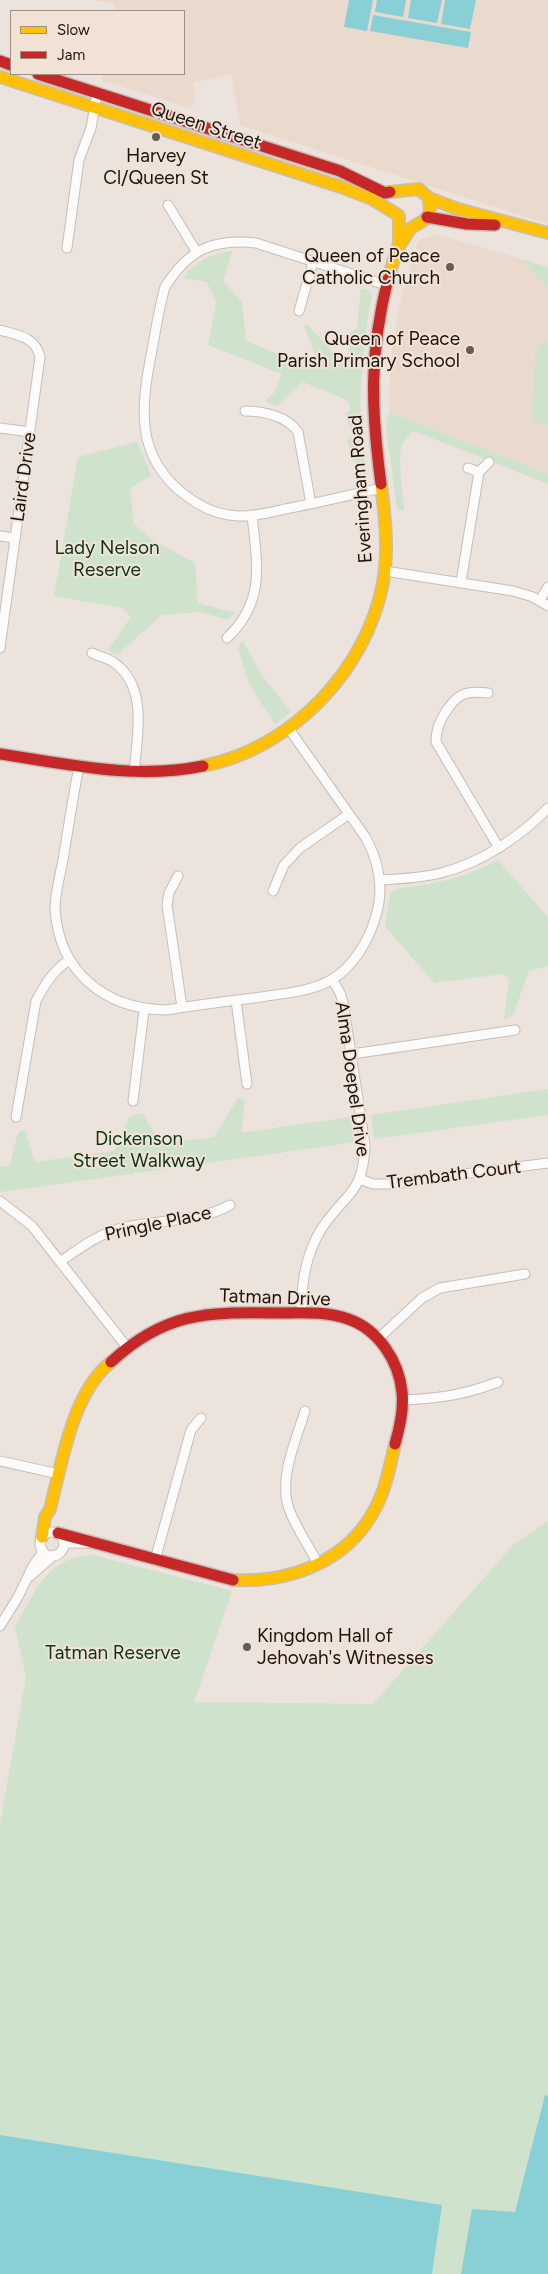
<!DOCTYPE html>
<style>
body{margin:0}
#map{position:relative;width:548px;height:2274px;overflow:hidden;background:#ece3dc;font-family:Figtree,sans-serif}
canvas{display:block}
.legend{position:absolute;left:10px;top:10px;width:175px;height:65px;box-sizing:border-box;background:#f2e2d6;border:1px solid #9b8f86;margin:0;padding:6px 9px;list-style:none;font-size:15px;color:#19130f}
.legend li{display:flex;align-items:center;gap:10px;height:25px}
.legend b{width:25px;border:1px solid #9b8f86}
</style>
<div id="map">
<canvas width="548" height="2274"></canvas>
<ul class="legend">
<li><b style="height:6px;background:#ffc107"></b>Slow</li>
<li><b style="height:6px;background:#c62828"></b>Jam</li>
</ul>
</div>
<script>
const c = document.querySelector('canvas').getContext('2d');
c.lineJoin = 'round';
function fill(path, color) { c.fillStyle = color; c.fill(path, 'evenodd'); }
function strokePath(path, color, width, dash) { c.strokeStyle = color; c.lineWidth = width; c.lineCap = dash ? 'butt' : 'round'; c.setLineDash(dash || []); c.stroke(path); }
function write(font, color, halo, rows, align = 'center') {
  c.font = font + ' Figtree,sans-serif'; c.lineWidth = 4; c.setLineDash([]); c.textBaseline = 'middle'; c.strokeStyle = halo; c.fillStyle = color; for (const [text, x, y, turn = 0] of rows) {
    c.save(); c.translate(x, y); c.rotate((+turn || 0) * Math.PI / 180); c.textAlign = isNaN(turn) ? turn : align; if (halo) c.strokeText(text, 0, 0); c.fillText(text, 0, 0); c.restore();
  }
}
fill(new Path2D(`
 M93,0h455v224l-308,-99 -9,-51 -38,9 3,14 -4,12 -91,-29 2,-6h81v-63h-70l1,-7z
 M435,234l87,25 26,30v185l-159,-62 2,-57 10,-57 17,-56z`), '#ead9cd');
fill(new Path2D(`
 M232,251l-9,30 19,21 4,39 56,23 14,-6 -12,-32 3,-2 34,37 7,-4 2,-24 7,-5 4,-40 8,2 3,6c-12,60 -16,121 -5,181l-3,6 -17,-42 6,-5 -8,-21 6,-6 -4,-9 -44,-18 -26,24 -12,-5 10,-9 7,-18 -74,-29 8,-43 -9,-20 -24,-4c12,-16 29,-25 49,-27z
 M522,259l26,8v22z
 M548,341v84l-12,-1 -5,-6 5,-67 6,-7z
 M389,412l159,62v10l-134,-53c-4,3 -8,7 -11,12 -7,12 1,52 1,68l-7,-2 -11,-83z
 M137,442l14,33 -21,14 4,35 18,16 43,23 3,40 37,10 -7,7 -28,-8 -38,3 -45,40 -9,-5 23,-33 -8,-9 -69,-12 24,-139z
 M242,640l21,37 28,35 -16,12 -25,-38 -12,-37z
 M498,860l50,57v49l-19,5 -16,44 -9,5 5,-41 -6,-5 -69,9 -49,-57 5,-32 5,-5c37,-4 70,-11 103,-29z
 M548,1089v26l-174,24 -3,-24z
 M238,1098l7,2 -4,33 110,-16 4,25 -352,50 -3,-2v-23l10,-2 8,-33 7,-2 10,32 79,-11 16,-35 12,-3 19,31 53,-7z
 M548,1521v753h-548v-451l26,-145 -11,-52c23,-36 29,-68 78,-71l139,36 -38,111 179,2 140,-159z`), '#cfe2cb');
fill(new Path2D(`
 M349,0h24l-6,31 -23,-4z
 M377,0h29l-3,17 -28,-5z
 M411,0h31l-5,23 -29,-5z
 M445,0h31l-6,29 -29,-5z
 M373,15l98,17 -3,16 -98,-17z
 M545,2095l3,1v178h-87l11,-65 43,3z
 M0,2135l442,70 -10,69h-432z`), '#88d0d6');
const street = new Path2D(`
 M168,205l28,46
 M67,248l12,-88 12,-32 6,-35
 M299,311l14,-49
 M0,330c17,5 36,7 40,27l-40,291
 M245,411c18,0 42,5 53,21l13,72
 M0,428l30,4
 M468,468l11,4 10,-10
 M382,488c-32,7 -64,15 -97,21 -18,4 -37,9 -56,6 -16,-2 -31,-10 -44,-20 -51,-39 -44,-89 -33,-145 4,-21 7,-42 13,-63 23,-37 48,-49 91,-44l130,42
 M0,536l15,2
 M385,571l128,20 20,6 15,9
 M461,582l18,-110
 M540,600l8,-13
 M227,638c39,-37 30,-74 25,-123
 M92,653c6,3 15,5 21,9 36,24 24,75 21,111
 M488,693c-23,-3 -31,1 -43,20 -6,10 -9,17 -9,29l63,106
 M79,766c-6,31 -11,63 -16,94 -3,16 -8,33 -8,49 4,63 50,100 111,101 31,-5 63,-9 95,-13 23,-4 49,-5 70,-17 21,-12 37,-38 44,-61 9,-27 5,-55 -9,-81l-77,-109
 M178,876l-9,17 -2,12 15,102
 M380,880c20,-1 42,-2 61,-7 40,-10 79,-36 107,-65
 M273,891l11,-26 16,-17 49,-34
 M236,1000l11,84
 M352,1054l163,-24
 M133,1101l11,-91
 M16,1117l20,-116c9,-17 17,-30 33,-41
 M360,1179l13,5h15l160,-21
 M0,1201l32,25 94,120
 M61,1261c18,-12 36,-26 57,-32 35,-10 81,-6 112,-24
 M301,1313c1,-31 4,-58 21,-85 24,-36 41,-33 43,-83l-22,-143 -3,-9 -8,-14
 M378,1339l44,-41 18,-10 85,-14
 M405,1400c36,-2 59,-5 93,-18
 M305,1411c-9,29 -27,68 -16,98 7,19 20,37 29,55
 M0,1461l59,13
 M40 1544a12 12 0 1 1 24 0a12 12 0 1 1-24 0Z
 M64,1545l5,-2h19
 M155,1560l36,-130 10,-12
 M30,1576l24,-21
 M0,1626l18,-29 15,-31 8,-11 1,-6`);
const slow = new Path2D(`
 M0,77l341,110 31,12 26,16
 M390,192l29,-3 10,9 1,15 -7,8 -12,7 -11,17
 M429,198l29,11 90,24
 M388,279l11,-36v-27
 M203,766c88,-17 163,-95 180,-183 6,-32 2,-67 -2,-99
 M42,1537l3,-20 5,-8c12,-46 22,-116 61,-147
 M233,1580c58,3 116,-19 143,-73 10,-19 14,-42 19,-63`);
const jam = new Path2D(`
 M0,61l11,4
 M38,74l302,97 45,22 5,-1
 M427,217l40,7 28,1
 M381,484c-10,-76 -12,-130 7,-205
 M0,754c68,10 134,26 203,12
 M111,1362c54,-50 95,-50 165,-49 24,0 49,-2 72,6 30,10 51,42 54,73 2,17 -2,35 -7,52
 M58,1533l175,47`);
strokePath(street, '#c5beb9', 11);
strokePath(slow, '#c5beb9', 14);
strokePath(jam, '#c5beb9', 14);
strokePath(street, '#fcfbfa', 9);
strokePath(slow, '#ffc107', 11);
strokePath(jam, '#c62828', 11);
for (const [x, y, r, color] of [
 [156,137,5,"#635c57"],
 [450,267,5,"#635c57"],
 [470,350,5,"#635c57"],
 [247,1647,5,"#635c57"]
]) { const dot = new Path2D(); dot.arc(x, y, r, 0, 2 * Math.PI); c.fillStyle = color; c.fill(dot); strokePath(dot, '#f2e2d6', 2); }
write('19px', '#19130f', '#f2e2d6', [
 ["Queen Street",206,126,18],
 ["Laird Drive",24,477,-82],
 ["Everingham Road",361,489,-94],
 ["Alma Doepel Drive",352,1079,82],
 ["Trembath Court",454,1175,-7],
 ["Pringle Place",158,1224,-12],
 ["Tatman Drive",275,1298,2]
]);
write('19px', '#19130f', '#f2e2d6', [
 ["Harvey",156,156,"center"],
 ["Cl/Queen St",156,178,"center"],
 ["Queen of Peace",440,256],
 ["Catholic Church",440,278],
 ["Queen of Peace",460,339],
 ["Parish Primary School",460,361],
 ["Kingdom Hall of",257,1636,"left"],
 ["Jehovah's Witnesses",257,1658,"left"]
], 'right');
write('19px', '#063715', '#f2e2d6', [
 ["Lady Nelson",107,548],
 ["Reserve",107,570],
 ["Dickenson",139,1139],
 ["Street Walkway",139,1161],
 ["Tatman Reserve",113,1653]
]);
</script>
